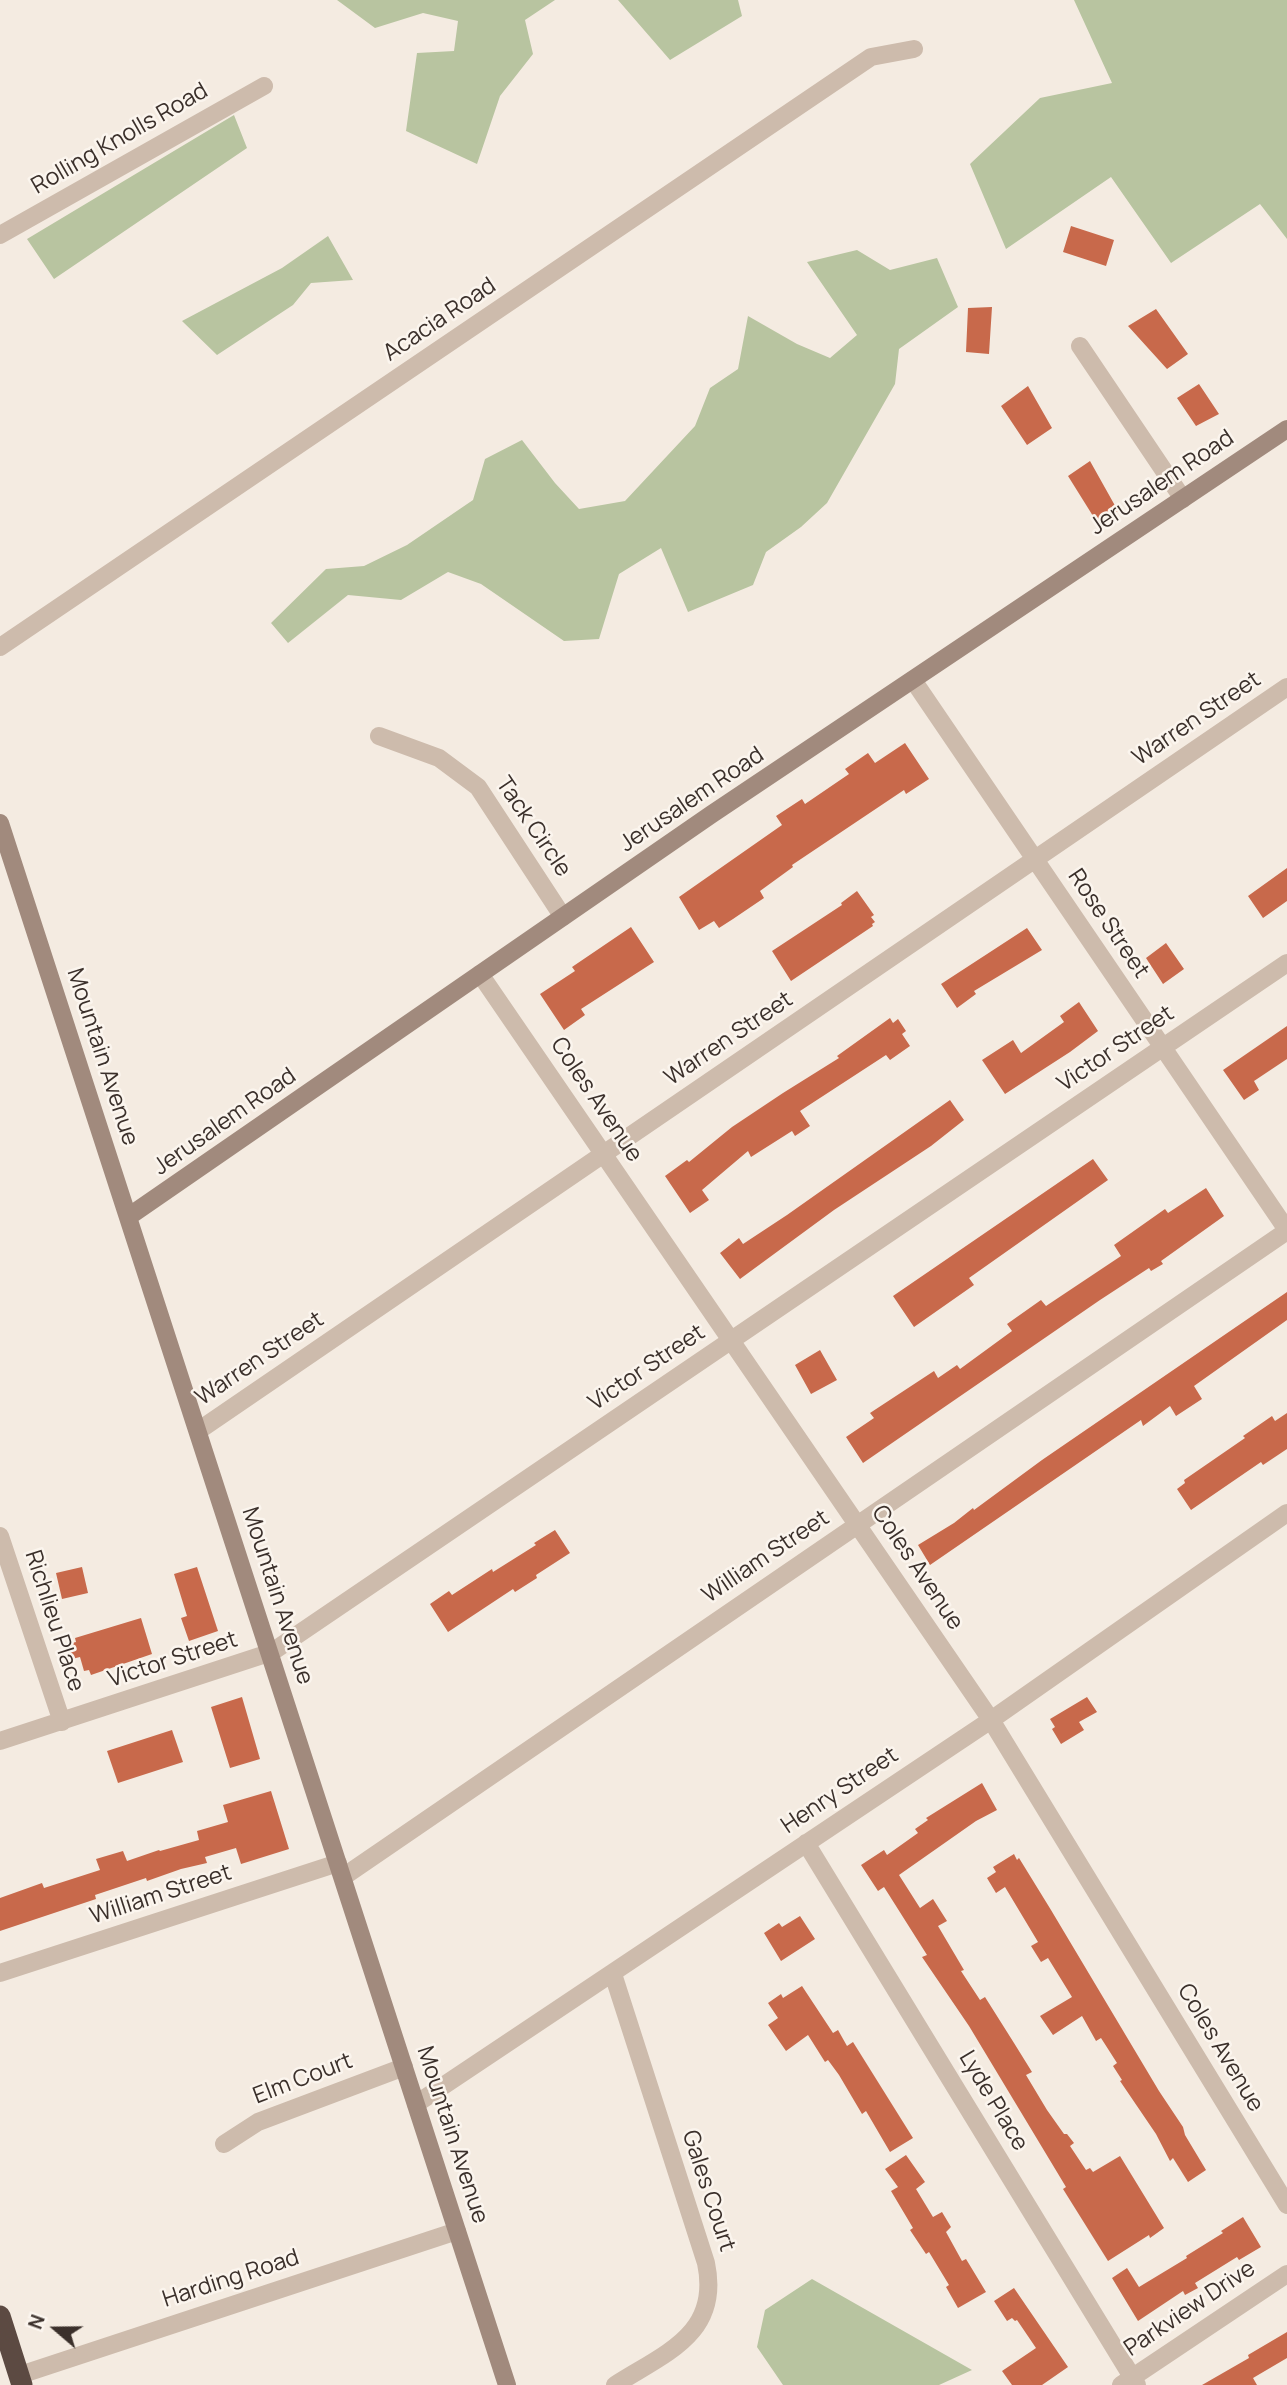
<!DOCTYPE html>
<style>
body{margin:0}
#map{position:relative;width:1287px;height:2385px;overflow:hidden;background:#f4ebe1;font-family:Manrope,sans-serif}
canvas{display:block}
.north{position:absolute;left:21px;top:2294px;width:70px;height:70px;-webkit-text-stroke:5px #fbf5ee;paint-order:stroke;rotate:290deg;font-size:19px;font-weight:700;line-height:28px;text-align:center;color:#3b302b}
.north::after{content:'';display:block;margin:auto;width:24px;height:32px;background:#3b302b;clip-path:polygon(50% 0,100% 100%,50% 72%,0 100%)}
</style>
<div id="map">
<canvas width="1287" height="2385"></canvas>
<div class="north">N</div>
</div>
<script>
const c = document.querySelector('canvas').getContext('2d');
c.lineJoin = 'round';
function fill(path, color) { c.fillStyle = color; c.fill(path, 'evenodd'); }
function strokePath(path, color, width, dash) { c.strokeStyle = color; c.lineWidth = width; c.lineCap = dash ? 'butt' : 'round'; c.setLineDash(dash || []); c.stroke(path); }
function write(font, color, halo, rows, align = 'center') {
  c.font = font + ' Manrope,sans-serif'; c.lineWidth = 5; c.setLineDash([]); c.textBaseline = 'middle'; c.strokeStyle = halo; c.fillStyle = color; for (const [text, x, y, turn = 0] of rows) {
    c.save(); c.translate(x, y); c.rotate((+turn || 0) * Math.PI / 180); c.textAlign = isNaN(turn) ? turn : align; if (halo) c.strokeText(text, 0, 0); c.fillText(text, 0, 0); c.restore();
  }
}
fill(new Path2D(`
 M337,0h218l-30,20 8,34 -33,42 -23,68 -71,-33 11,-78 37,-2 4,-30 -35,-8 -48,15z
 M618,0h120l4,16 -72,44z
 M1074,0h213v239l-27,-35 -89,59 -60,-86 -105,72 -36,-85 70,-66 72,-15z
 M234,115l13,33 -193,131 -27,-40z
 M328,236l25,44 -42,3 -18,22 -76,50 -35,-34 100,-53z
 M857,250l33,20 47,-12 21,49 -59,42 -4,35 -68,119 -26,24 -35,25 -13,33 -65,27 -27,-64 -42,26 -20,65 -35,2 -83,-57 -33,-12 -47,28 -53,-5 -60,48 -17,-20 55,-54 38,-3 43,-21 66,-45 12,-41 37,-19 33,43 24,26 46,-8 70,-75 15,-38 28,-19 10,-53 49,28 33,14 27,-23 -50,-73z
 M812,2279l160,91 -33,15h-156l-26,-38 8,-37z`), '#b8c4a0');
fill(new Path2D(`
 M1071,226l43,14 -8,26 -43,-14z
 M992,307l-3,47 -23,-2 2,-44z
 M1156,309l32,45 -21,15 -39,-43z
 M1199,384l20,30 -23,12 -19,-28z
 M1028,386l24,42 -25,17 -26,-39z
 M1090,461l28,50 -20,13 -30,-48z
 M905,743l24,36 -23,15 -2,-4 -112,75 1,2 -33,24 4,7 -31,21 -14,9 -5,-7 -15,9 -20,-33 103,-72 -6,-9 26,-17 3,5 44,-30 -4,-5 23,-16 7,10z
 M1287,868v33l-24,17 -15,-22z
 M857,891l17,24 -3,2 4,5 -3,2 1,2 -82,55 -19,-30 70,-46 -1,-2z
 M631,927l23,35 -73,47 4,6 -21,15 -24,-36 35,-23 -3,-4z
 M1027,928l15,22 -68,41 2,3 -19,14 -16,-24z
 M1166,943l18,26 -21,15 -17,-26z
 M1079,1002l19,29 -28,21 -65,42 -23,-34 31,-20 8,13 43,-31 -4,-6z
 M890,1018l3,5 5,-4 8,12 -4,3 8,12 -20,14 -4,-5 -86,56 10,15 -15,10 -3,-5 -41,26 -3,-6 -46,39 7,10 -19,13 -25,-37 22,-16 2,2 43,-35 51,-34 56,-35 -2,-2z
 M1287,1026v33l-33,22 5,9 -15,10 -21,-30z
 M950,1100l14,20 -33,26 -97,64 -94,69 -20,-26 19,-15 4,6 44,-29z
 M1093,1159l15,21 -139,98 5,7 -60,42 -21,-31z
 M1206,1188l18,28 -63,45 2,3 -12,7 -2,-3 -49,32 -237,163 -17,-26 28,-19 -4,-5 64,-42 4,7 19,-13 3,4 52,-38 -5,-7 34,-24 5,6 75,-50 -7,-11 51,-36 3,4z
 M1287,1292v28l-93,66 8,13 -26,17 -6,-10 -27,20 -2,-6 -211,145 -12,-20 36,-22 19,-15 1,2 68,-50z
 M820,1350l17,30 -26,14 -16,-29z
 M1287,1413v36l-24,16 -2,-3 -70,48 -14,-21 8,-6 -1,-3 61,-42 -2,-2 29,-20 3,5z
 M555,1530l15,23 -34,22 1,3 -22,14 -2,-3 -65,43 -18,-28 19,-13 3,4 40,-26 1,3 43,-27 -2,-2z
 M82,1567l6,26 -26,6 -6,-26z
 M197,1567l21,64 -29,10 -8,-23 6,-2 -13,-42z
 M141,1618l11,36 -61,21 -2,-5 -5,1 -4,-14 -8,2 -4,-15 8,-2 -1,-4z
 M242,1697l18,62 -30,9 -19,-61z
 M1087,1697l10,15 -18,10 5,8 -23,14 -9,-15 3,-2 -5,-8z
 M172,1730l11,32 -65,21 -11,-32z
 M982,1783l15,27 -21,11 -77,54 21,33 13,-9 14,22 -9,5 26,44 -3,1 19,29 5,-3 29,46 18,29 -6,3 21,35 17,24h3l7,9 -4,3 16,24 4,-2 3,4 27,-16 44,72 -14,10 -1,-3 -41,26 -45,-72 3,-2 -97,-161 -47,-69 5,-2 -43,-68 -6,4 -17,-26 23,-15 3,5 31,-22 -3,-4 13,-9 -2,-2z
 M271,1791l18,58 -48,15 -5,-16 -31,9 2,6 -26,6 -34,12 -1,-3 -51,17 1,4 -96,32v-33l42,-15 2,5 56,-18 -4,-11 27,-8 4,10 32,-11 1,1 39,-11 -2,-9 31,-9 -5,-17z
 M1014,1854l3,6 2,-2 32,52 108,181 24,36 2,8 21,35 -18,12 -15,-24 -3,3 -14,-27 -36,-53 2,-1 -9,-14 4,-3 -16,-25 -5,3 -14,-25 -29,19 -13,-19 32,-19 -24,-39 -7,4 -10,-16 7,-4 -33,-55 -9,6 -9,-15 9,-6 -3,-5z
 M800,1916l15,23 -34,22 -17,-28 15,-10 3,4z
 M802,1986l31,47 5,-3 9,16 6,-4 60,96 -23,14 -24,-41 -4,3 -23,-39 -11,-15 -3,2 -17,-27 -22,16 -18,-26 10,-7 -10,-15 13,-9 2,4z
 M906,2155l19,27 -9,7 17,28 9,-5 9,15 -5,5 16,29 4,-2 20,33 -28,16 -12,-21 3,-2 -20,-33 -3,2 -16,-24 3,-2 -22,-37 7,-4 -13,-18z
 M1243,2217l18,30 -22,13 -2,-3 -42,26 3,5 -13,7 -2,-4 -45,30 -26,-43 15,-10 12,19 48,-29 -1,-2 37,-23 -2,-2z
 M1014,2288l54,79 -26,18h-30l-10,-14 34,-23 -19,-28 -2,1 -3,-3 -5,3 -13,-20z
 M1287,2332v26l-34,20 4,7h-55l47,-27 -1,-3z`), '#c8694b');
strokePath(new Path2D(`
 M0,235l264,-149
 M1080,346l103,153
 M0,647l871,-590 43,-8
 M913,680l374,550
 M379,736l60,22 39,29 85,130
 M480,974l511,746 296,485
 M198,1431l1089,-744
 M0,1536l62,186
 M0,1741l272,-89 1015,-689
 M806,1843l331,542
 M343,1877l944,-646
 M0,1973l338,-110
 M613,1974l93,289c15,71 -41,90 -91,122
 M416,2104l575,-384 296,-207
 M224,2144l34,-22 146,-55
 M20,2375l437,-144
 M1121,2385l166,-111`), '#cdbbac', 18);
strokePath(new Path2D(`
 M0,823l507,1562
 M128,1217l584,-403 575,-385`), '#a18a7d', 18);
strokePath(new Path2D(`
 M0,2316l22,69`), '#5c4a42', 21);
write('23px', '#3b302b', '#fbf5ee', [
 ["Rolling Knolls Road",120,139,-30],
 ["Acacia Road",440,320,-34],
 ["Jerusalem Road",1162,483,-34],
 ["Warren Street",1197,719,-34],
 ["Jerusalem Road",692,800,-34],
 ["Tack Circle",533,827,56],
 ["Rose Street",1108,924,56],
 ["Warren Street",729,1039,-34],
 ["Victor Street",1116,1049,-34],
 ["Mountain Avenue",102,1057,72],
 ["Coles Avenue",596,1100,56],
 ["Jerusalem Road",225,1122,-35],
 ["Warren Street",260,1359,-34],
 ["Victor Street",647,1368,-34],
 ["William Street",766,1557,-34],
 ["Coles Avenue",917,1568,56],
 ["Mountain Avenue",277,1596,72],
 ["Richlieu Place",54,1621,72],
 ["Victor Street",173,1660,-18],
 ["Henry Street",840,1791,-34],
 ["William Street",161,1895,-18],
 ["Coles Avenue",1220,2048,59],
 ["Elm Court",303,2079,-21],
 ["Lyde Place",993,2101,59],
 ["Mountain Avenue",452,2135,72],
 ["Gales Court",708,2191,72],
 ["Harding Road",231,2279,-18],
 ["Parkview Drive",1190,2309,-34]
]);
</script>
